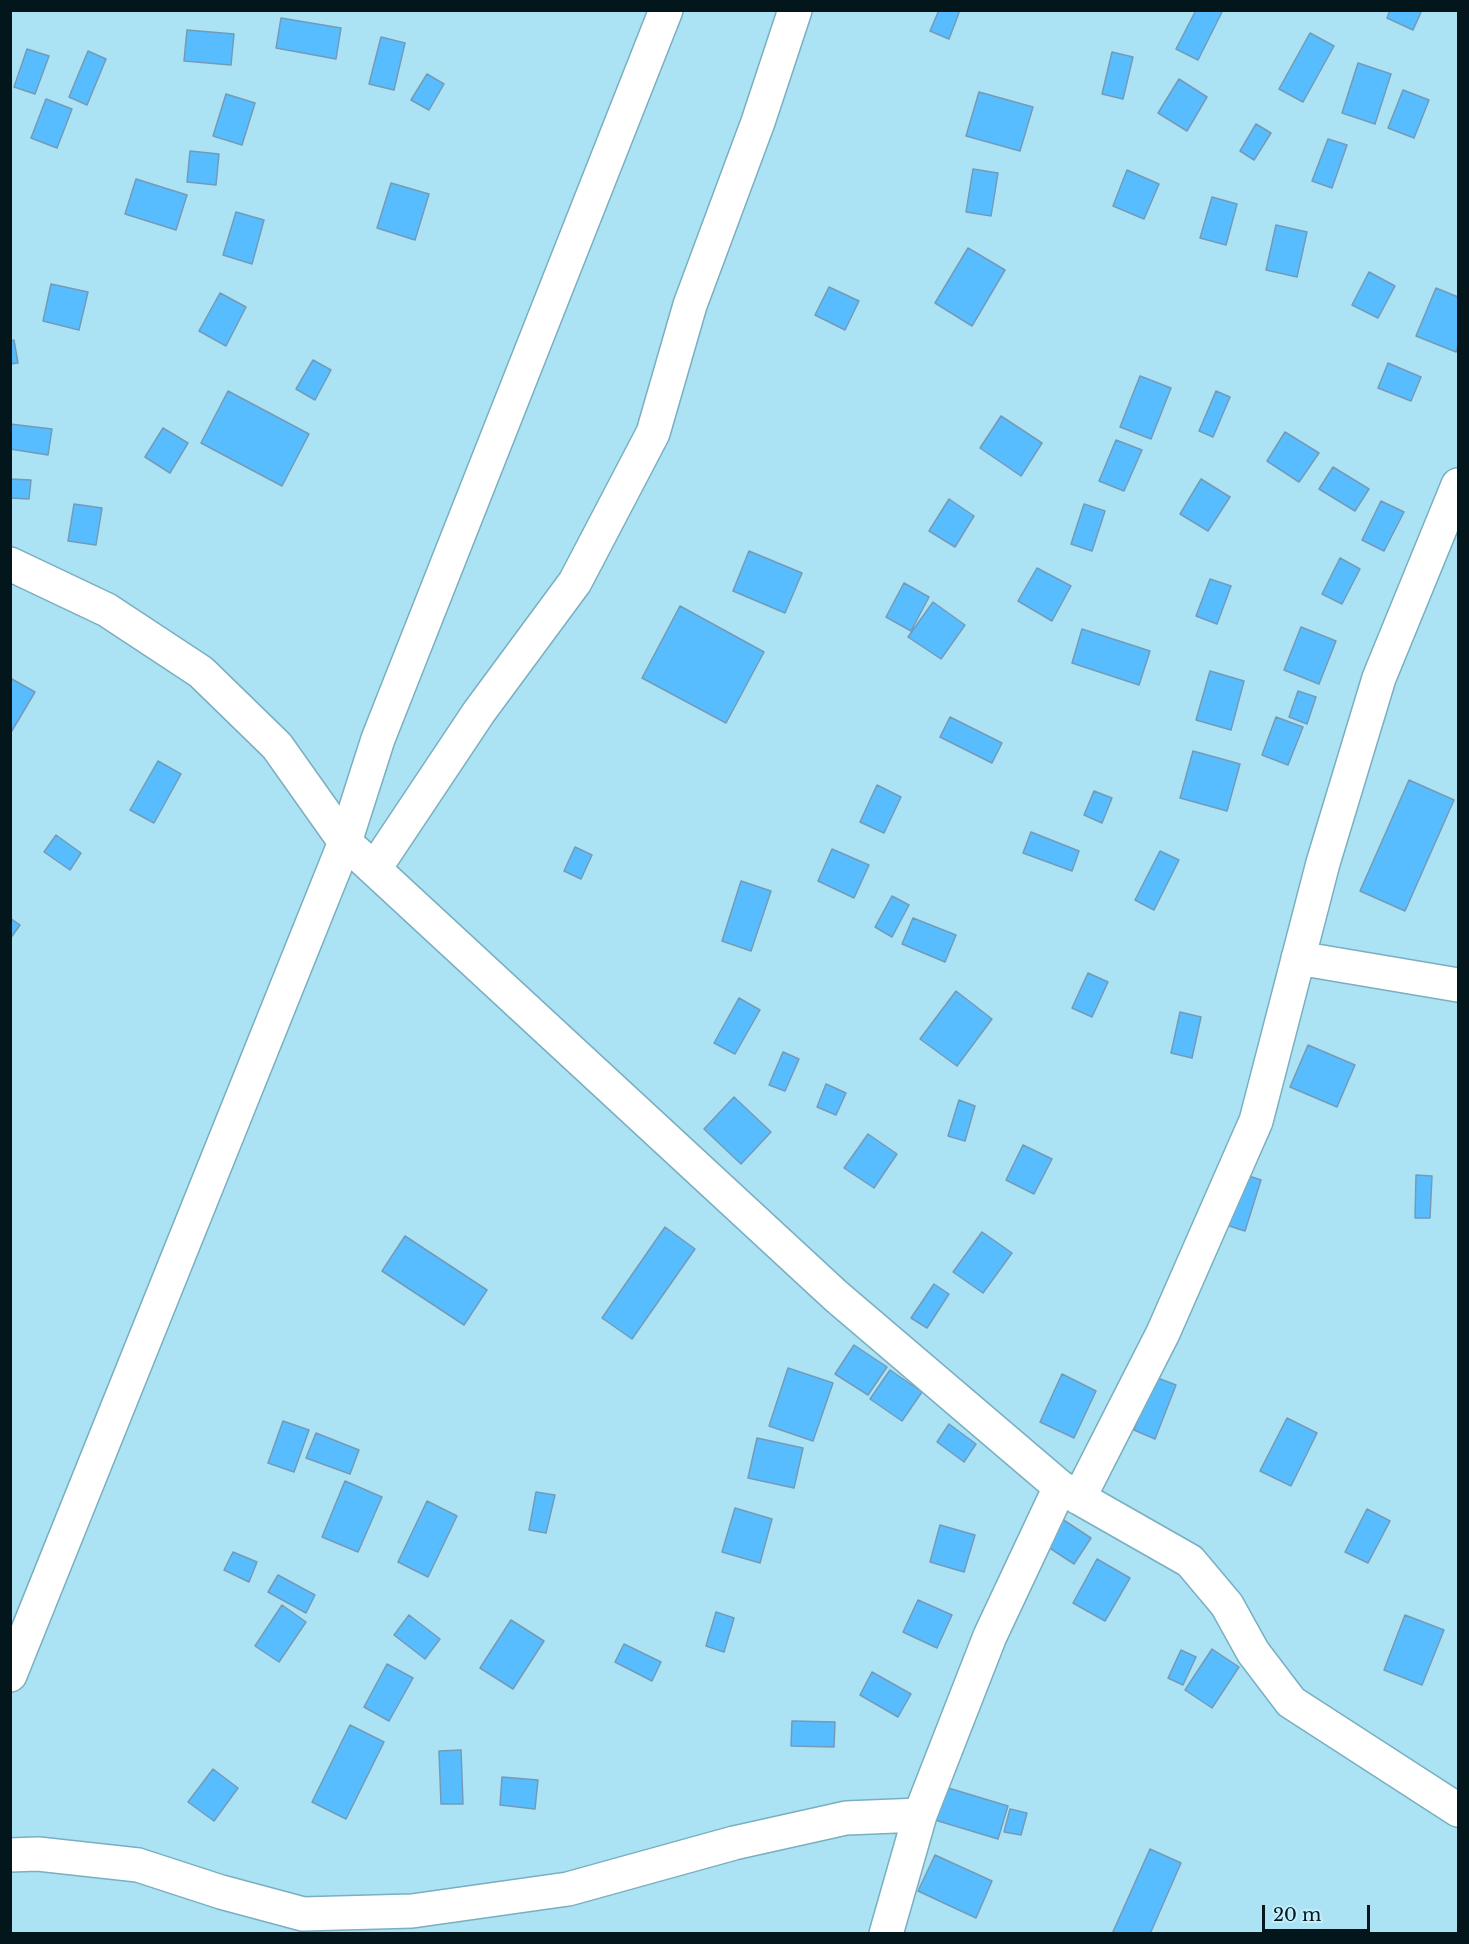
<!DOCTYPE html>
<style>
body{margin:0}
#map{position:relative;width:1469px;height:1944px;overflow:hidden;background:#abe2f4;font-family:"Libre Baskerville",serif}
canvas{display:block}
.frame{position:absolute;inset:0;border:12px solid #02161c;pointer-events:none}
.scale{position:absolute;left:1262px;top:1905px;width:108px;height:27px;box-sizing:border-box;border:3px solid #02161c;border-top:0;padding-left:8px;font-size:18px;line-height:21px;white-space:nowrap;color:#02161c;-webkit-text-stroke:4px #c2edfc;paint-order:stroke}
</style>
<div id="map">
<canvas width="1469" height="1944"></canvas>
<div class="frame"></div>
<div class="scale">20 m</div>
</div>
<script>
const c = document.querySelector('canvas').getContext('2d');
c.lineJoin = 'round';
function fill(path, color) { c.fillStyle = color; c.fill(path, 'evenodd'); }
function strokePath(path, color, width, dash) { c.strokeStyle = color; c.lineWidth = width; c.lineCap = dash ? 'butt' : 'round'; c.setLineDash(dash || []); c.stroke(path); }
const building = new Path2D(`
 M939,10h21l-11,29 -19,-8z
 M1196,10h27l-25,50 -22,-11z
 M1390,10h32l-9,20 -26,-12z
 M281,18l60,10 -5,31 -60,-11z
 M187,30l47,4 -3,31 -47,-4z
 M1310,33l24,13 -31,56 -24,-13z
 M381,37l24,6 -11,47 -25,-6z
 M27,49l22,7 -14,38 -21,-7z
 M88,51l18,8 -19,46 -18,-8z
 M1112,52l21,5 -10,42 -21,-5z
 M1358,63l33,11 -16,50 -33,-11z
 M427,74l17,10 -15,26 -18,-10z
 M1179,79l28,18 -20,34 -29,-18z
 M1403,90l26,10 -15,38 -26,-10z
 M979,92l54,15 -13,44 -54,-15z
 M226,94l29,9 -13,42 -29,-9z
 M46,99l26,10 -15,39 -26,-10z
 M1256,124l15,9 -17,27 -14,-9z
 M1328,139l19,6 -15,43 -20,-7z
 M190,151l29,3 -3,31 -29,-3z
 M973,169l25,4 -7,43 -25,-4z
 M1127,170l32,14 -15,35 -31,-13z
 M136,179l51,16 -11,35 -51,-16z
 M391,183l38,11 -14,46 -38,-12z
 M1212,197l25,7 -11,41 -26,-7z
 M236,212l28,8 -12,44 -29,-9z
 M1276,225l31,7 -10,45 -31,-7z
 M968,248l37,22 -33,56 -37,-23z
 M1369,272l26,14 -17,32 -26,-13z
 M51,284l37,8 -9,38 -36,-9z
 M829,287l30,14 -14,29 -30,-15z
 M1436,288l22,9v48l-2,7 -40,-16z
 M220,293l26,14 -20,39 -27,-15z
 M14,340l4,23 -8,1v-23z
 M313,360l18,10 -16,30 -19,-11z
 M1388,363l33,14 -10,24 -33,-13z
 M1140,376l31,12 -20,51 -31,-12z
 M228,391l81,43 -27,52 -81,-43z
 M1216,391l14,6 -17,40 -14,-6z
 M1001,416l41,27 -21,33 -41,-28z
 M10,424l42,5 -4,26 -38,-6z
 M163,428l25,15 -18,30 -25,-16z
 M1285,432l34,21 -20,29 -32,-21z
 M1116,440l26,10 -18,41 -25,-10z
 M1333,467l36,22 -14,22 -36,-22z
 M10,479l21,1 -2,19 -19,-1z
 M1201,479l29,18 -22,34 -28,-17z
 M949,499l25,17 -19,31 -26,-16z
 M1381,501l23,11 -20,39 -22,-11z
 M74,504l28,4 -6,37 -28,-4z
 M1084,504l21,7 -13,40 -21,-7z
 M749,551l53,22 -17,40 -52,-22z
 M1340,558l20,11 -18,35 -20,-10z
 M1037,568l34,18 -19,35 -34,-20z
 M1210,579l21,7 -14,38 -21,-8z
 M904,583l25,14 -18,34 -25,-14z
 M933,602l32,23 -24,34 -33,-22z
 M680,606l84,46 -38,71 -84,-45z
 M1301,627l35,14 -17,43 -35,-14z
 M1082,629l68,22 -11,34 -67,-22z
 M1210,671l34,10 -13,49 -35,-10z
 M10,678l25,14 -25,42z
 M1298,691l18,6 -9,27 -18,-7z
 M950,717l52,26 -10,20 -52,-26z
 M1276,717l27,10 -15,38 -26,-10z
 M1193,751l47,13 -13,47 -47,-13z
 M158,761l23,13 -27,49 -24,-13z
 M1409,780l45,20 -49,111 -45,-20z
 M877,785l24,12 -17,36 -24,-11z
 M1094,791l18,7 -10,25 -18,-8z
 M1031,832l48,19 -7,20 -49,-18z
 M56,835l25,18 -11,17 -26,-18z
 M575,847l17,8 -11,24 -17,-8z
 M832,849l37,16 -15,33 -36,-17z
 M1160,851l19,9 -25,50 -19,-10z
 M741,881l30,10 -20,60 -29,-10z
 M892,896l17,9 -17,32 -17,-10z
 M10,918l10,7 -10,14z
 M913,918l43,17 -11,27 -43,-18z
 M1088,973l20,9 -16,35 -20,-9z
 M956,991l36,28 -35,47 -37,-27z
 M739,998l21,12 -25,44 -21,-11z
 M1180,1012l21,5 -9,41 -21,-5z
 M1308,1045l47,20 -18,42 -47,-20z
 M783,1052l16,7 -14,32 -16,-6z
 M826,1084l20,9 -10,22 -19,-8z
 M734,1097l37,35 -30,32 -37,-35z
 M959,1100l16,6 -10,35 -17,-5z
 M868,1134l29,20 -23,34 -30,-20z
 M1023,1145l29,14 -18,35 -28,-14z
 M1243,1174l18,6 -16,51 -19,-6z
 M1416,1175l16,1 -2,42h-15z
 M665,1227l30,22 -63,90 -30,-21z
 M982,1232l30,21 -29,40 -30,-21z
 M405,1236l82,54 -23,35 -82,-54z
 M934,1284l15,10 -22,34 -16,-10z
 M854,1345l33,22 -19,28 -33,-21z
 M788,1368l45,15 -20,58 -44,-15z
 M890,1370l32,22 -20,29 -32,-22z
 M1062,1374l34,17 -22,47 -34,-16z
 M1155,1377l21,8 -21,54 -21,-9z
 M1287,1418l30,15 -26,53 -31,-15z
 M283,1421l26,9 -15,42 -26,-9z
 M949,1424l27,20 -12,18 -27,-20z
 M316,1433l43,17 -9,24 -44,-16z
 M757,1438l46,10 -9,40 -46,-10z
 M345,1481l37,16 -24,55 -36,-15z
 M536,1492l19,3 -9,38 -17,-3z
 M427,1501l30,15 -29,61 -30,-15z
 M735,1508l37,11 -12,44 -38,-11z
 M1367,1509l23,12 -22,42 -23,-11z
 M1056,1515l35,23 -17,26 -35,-23z
 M940,1525l35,10 -11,37 -34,-10z
 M233,1552l24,10 -8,20 -25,-12z
 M1097,1559l33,19 -25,43 -32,-18z
 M278,1575l37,20 -9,18 -38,-21z
 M918,1600l34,15 -15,33 -34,-16z
 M282,1605l24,17 -27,40 -24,-16z
 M716,1612l18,6 -10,34 -18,-6z
 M409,1615l31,24 -15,20 -31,-24z
 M1405,1615l39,15 -22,55 -38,-15z
 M511,1620l33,21 -31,48 -33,-21z
 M624,1644l37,18 -9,19 -37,-19z
 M1212,1649l27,18 -27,41 -27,-18z
 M1181,1650l15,7 -13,28 -15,-7z
 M387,1664l26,14 -24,43 -25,-14z
 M872,1672l39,22 -13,23 -38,-22z
 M792,1721l43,1 -1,25 -43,-1z
 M350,1725l34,17 -38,77 -34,-17z
 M461,1750l2,54h-22l-2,-53z
 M213,1769l25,19 -24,33 -26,-19z
 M502,1777l36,3 -3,29 -35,-4z
 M945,1787l63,19 -10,33 -63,-19z
 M1010,1809l17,4 -6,22 -17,-3z
 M1150,1849l31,14 -31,71h-38z
 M935,1855l57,26 -16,37 -58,-27z`);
fill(building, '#58bdff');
strokePath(building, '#739bb8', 1.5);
const street = new Path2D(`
 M10,564l97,46 94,62 76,74 68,96 491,454 224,191 130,74 37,44 26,47 38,50 167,108
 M375,868l104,-156 96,-130 78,-149 37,-128 68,-183 37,-112
 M1298,958l160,27
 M1079,1498l84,-165 93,-212 67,-258 56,-185 79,-193
 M10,1855l28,-1 100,11 83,27 82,22 109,-3 156,-22 166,-46 112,-25 74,-3
 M886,1934l34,-119 70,-179 70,-149`);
const primary = new Path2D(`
 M10,1675l335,-833 33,-103 288,-729`);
strokePath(street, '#79afc1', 36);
strokePath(primary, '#79afc1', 36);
strokePath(street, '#fff', 33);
strokePath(primary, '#fff', 33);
</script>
